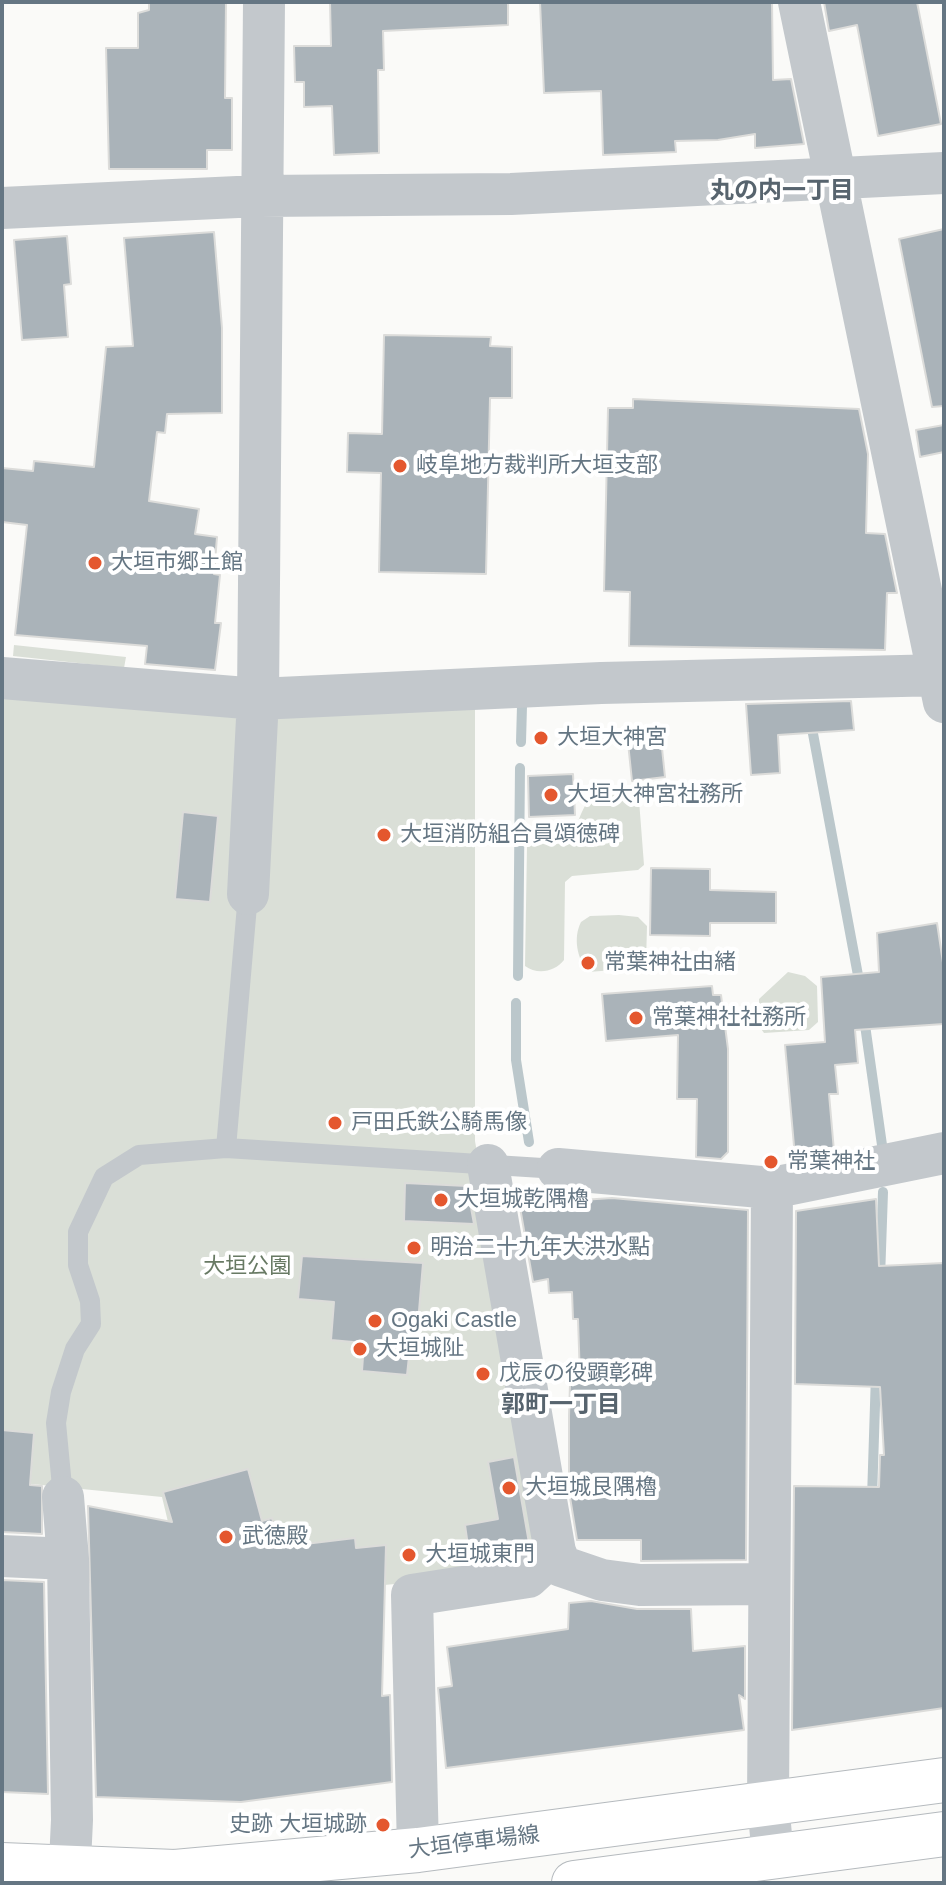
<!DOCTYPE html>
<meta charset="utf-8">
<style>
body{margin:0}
#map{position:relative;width:946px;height:1885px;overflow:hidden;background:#fafaf8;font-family:Helvetica,sans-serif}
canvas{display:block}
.frame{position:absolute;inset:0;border:4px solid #657683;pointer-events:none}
</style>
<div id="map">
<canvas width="946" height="1885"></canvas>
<div class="frame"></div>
</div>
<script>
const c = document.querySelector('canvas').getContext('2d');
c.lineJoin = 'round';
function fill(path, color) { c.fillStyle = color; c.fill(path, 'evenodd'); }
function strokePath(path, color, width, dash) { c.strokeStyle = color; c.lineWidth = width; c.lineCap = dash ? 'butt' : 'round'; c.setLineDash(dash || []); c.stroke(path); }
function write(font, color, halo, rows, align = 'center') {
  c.font = font + ' Helvetica,"Noto Sans JP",sans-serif'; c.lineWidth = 8; c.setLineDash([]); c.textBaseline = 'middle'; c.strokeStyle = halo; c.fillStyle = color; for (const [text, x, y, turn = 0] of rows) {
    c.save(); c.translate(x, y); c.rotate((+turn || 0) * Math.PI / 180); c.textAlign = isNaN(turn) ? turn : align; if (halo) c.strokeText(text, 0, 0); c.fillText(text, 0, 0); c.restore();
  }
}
fill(new Path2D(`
 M14,645l112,12 -2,11 -111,-12z
 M2,693l473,14v434l70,403 -43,30 -214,20 -94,36 -32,-133 -160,-16z
 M593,794h39l7,6 5,65 -6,5 -66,6 -7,6 -1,78c-9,12 -27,15 -39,6l2,-120 6,-6c57,-4 34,-12 60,-46z
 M619,915l19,2 9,9 -1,37 -6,5 -52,4c-11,-14 -15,-34 -7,-50l9,-6z
 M788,972l17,4 12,10 1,36 -9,8 -45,3 -5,-7v-27z`), '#dadfd7');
strokePath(new Path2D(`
 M811,723l49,263
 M521,742l1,-36
 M518,976l2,-208
 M516,1003v57l13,82
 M864,1018l18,127
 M880,1278l3,-86
 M872,1498l4,-124`), '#bbc7cb', 10);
const building = new Path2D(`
 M149,2h77l-1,96h7v52h-25v19h-98l-3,-121h32v-35l11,-3z
 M330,2h178v23l-125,6 1,39h-6l1,83 -45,2 -2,-49 -28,1v-25h-9l-1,-36h37z
 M540,2h232l1,78 18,-1 13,65 -49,4v-14l-37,6 -43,1 1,11 -73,3 -2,-64 -57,2z
 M824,2h93l24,122 -63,12 -21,-111 -28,6z
 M944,229v177l-12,1 -33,-168z
 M214,232l8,96v85l-55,1 -2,19 -8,-1 -8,69 50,8 -4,25 22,3 -3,37 6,1 -5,48h6l-6,47 -70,-6 2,-18 -132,-11 12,-110 -25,-3v-54l31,3 1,-10 60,6 12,-120 27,-1 -9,-108z
 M67,236l4,48 -7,1 4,52 -46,3 -8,-100z
 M384,335l107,2 -1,9 22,1v51h-22l-4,176 -107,-2 2,-99 -34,-1 1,-39 34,1z
 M633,399l226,10 9,45 -2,79 19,1 12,59h-10l-2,57 -256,-4 1,-54 -26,-1 4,-183h25z
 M944,425v27l-24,5 -4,-27z
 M851,701l3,29 -76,5 2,38 -29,2 -5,-71z
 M660,729l5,48 -33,4 -5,-48z
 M573,774l2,41 -46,2 -1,-41z
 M183,812l35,4 -8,86 -35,-3z
 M651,868l59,1v21l66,2v31h-66v13l-60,-1z
 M937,923l7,46v55l-89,6 3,33 -23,2 3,29h-9l5,57 -39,6 -10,-112 40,-3 -4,-65 58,-5 -2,-39z
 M712,986l1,9h8l7,54v103l-7,7 -25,-2 1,-58h-20l1,-64 -72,6 -4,-47z
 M405,1183l62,3 7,38 -70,-3z
 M517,1190h19v13l76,-5 136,12 -2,350 -105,1v-21h-64l-8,-49v-75l1,-32 2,-6h8l-2,-59h-5l-1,-27 -23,1 -1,-14 -15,3z
 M876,1199l3,67 65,-3v445l-152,22 2,-244 85,1 1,-32h4l-4,-68 -85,-3 1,-173z
 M302,1256l121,7 -7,84h-6l-3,28 -45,-4 2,-28 -33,-3 3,-38 -36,-3z
 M2,1430l32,3 -4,52 12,1v48l-40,-2z
 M514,1457l15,86 -9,9 -50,8 -5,-35 33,-6 -10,-57z
 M248,1469l14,52 10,-3 8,29 75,-9 1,10 30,-3 -4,151 8,-1 2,87 -151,20 -145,-5 -8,-291 84,16 -9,-30z
 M2,1580l42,2 4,212 -46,-2z
 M591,1601l46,8h54l2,42 52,-5v53l-6,-4 5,35 -298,38 -8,-80 14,-2 -5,-39 121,-18 1,-26z`);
fill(building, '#aab3b9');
strokePath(building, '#dcdcda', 2);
const primary = new Path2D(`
 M2,1865l173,7 243,-22 526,-70
 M574,1883l370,-49`);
strokePath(primary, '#b5babe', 46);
strokePath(new Path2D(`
 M226,1148l22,-254
 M63,1497l-7,-74 5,-31 14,-43 16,-25 -1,-23 -12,-36v-33l26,-55 35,-22 87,-7 332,21`), '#c3c8cc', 20);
strokePath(new Path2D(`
 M799,2l145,700
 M2,208l257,-12 252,-2 433,-21
 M2,678l256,21 343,-16 343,-8
 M248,894l10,-195 6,-697
 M558,1169l214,19 172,-35
 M772,1188l-4,616 5,52
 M63,1497l5,62 4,261 -3,63
 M555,1552l6,14 41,14 38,5 129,-1
 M2,1556l66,3
 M418,1850l-6,-255 116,-18 27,-25 -67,-387`), '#c3c8cc', 42);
strokePath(primary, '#fff', 44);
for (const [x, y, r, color] of [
 [400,466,8,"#e4572e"],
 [95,563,8,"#e4572e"],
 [541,738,8,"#e4572e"],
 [551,795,8,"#e4572e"],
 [384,835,8,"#e4572e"],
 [588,963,8,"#e4572e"],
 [636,1018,8,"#e4572e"],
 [335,1123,8,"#e4572e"],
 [771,1162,8,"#e4572e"],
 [441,1200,8,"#e4572e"],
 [414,1248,8,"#e4572e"],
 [375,1321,8,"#e4572e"],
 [360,1349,8,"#e4572e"],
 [483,1374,8,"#e4572e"],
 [509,1488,8,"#e4572e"],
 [226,1537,8,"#e4572e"],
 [409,1555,8,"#e4572e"],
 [383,1825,8,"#e4572e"]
]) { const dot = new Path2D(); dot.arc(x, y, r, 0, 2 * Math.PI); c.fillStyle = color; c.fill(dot); strokePath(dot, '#fff', 3); }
write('22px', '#657683', '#fff', [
 ["岐阜地方裁判所大垣支部",416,466],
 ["大垣市郷土館",111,563],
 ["大垣大神宮",557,738],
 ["大垣大神宮社務所",567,795],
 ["大垣消防組合員頌徳碑",400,835],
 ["常葉神社由緒",604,963],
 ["常葉神社社務所",652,1018],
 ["戸田氏鉄公騎馬像",351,1123],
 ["常葉神社",787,1162],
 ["大垣城乾隅櫓",457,1200],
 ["明治二十九年大洪水點",430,1248],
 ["Ogaki Castle",391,1321],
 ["大垣城阯",376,1349],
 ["戊辰の役顕彰碑",499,1374],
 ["大垣城艮隅櫓",525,1488],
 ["武徳殿",242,1537],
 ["大垣城東門",425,1555],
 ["史跡 大垣城跡",367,1825,"right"]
], 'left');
write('22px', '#687a64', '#fff', [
 ["大垣公園",247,1267]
]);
write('22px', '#657683', '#fff', [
 ["大垣停車場線",474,1843,-7]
]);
write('bold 24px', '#57646e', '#fff', [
 ["丸の内一丁目",782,191],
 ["郭町一丁目",561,1405]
]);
</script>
